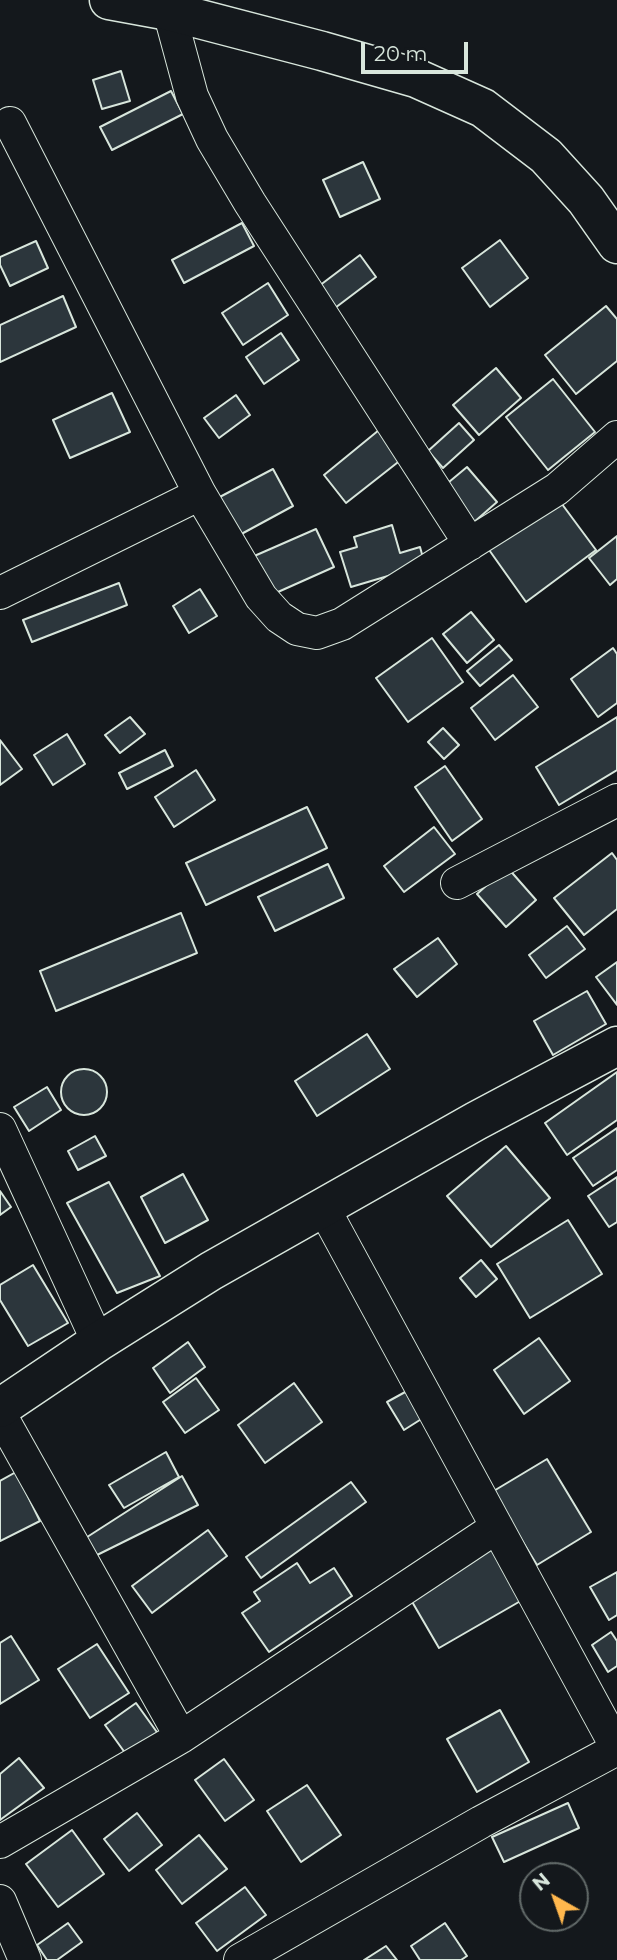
<!DOCTYPE html>
<style>
body{margin:0}
#map{position:relative;width:617px;height:1960px;overflow:hidden;background:#14181c;font-family:Montserrat,sans-serif}
canvas{display:block}
.north{position:absolute;left:519px;top:1862px;width:70px;height:70px;box-sizing:border-box;background:#14181c;border:2px solid #626a69;border-radius:50%;rotate:320deg;font-size:19px;font-weight:700;line-height:28px;text-align:center;color:#d8e6dc}
.north::after{content:'';display:block;margin:auto;width:24px;height:32px;background:#ffb74d;clip-path:polygon(50% 0,100% 100%,50% 72%,0 100%)}
.scale{position:absolute;left:361px;top:42px;width:107px;height:32px;box-sizing:border-box;border:4px solid #d8e6dc;border-top:0;padding-left:9px;font-size:21px;line-height:24px;white-space:nowrap;color:#d8e6dc;-webkit-text-stroke:5px #14181c;paint-order:stroke}
</style>
<div id="map">
<canvas width="617" height="1960"></canvas>
<div class="north">N</div>
<div class="scale">20 m</div>
</div>
<script>
const c = document.querySelector('canvas').getContext('2d');
c.lineJoin = 'round';
function fill(path, color) { c.fillStyle = color; c.fill(path, 'evenodd'); }
function strokePath(path, color, width, dash) { c.strokeStyle = color; c.lineWidth = width; c.lineCap = dash ? 'butt' : 'round'; c.setLineDash(dash || []); c.stroke(path); }
const building = new Path2D(`
 M121,71l9,30 -28,8 -9,-29z
 M171,91l12,23 -71,36 -12,-23z
 M363,162l17,37 -40,18 -17,-37z
 M242,223l12,23 -70,37 -12,-23z
 M500,240l28,38 -38,29 -28,-39z
 M36,241l12,27 -38,18 -10,-21v-8z
 M360,255l16,22 -41,31 -16,-22z
 M268,283l20,32 -45,30 -21,-32z
 M63,296l13,31 -76,35v-37z
 M606,306l11,13v42l-41,33 -31,-39z
 M281,333l18,27 -35,24 -18,-27z
 M496,368l25,30 -42,37 -26,-30z
 M553,379l42,53 -47,38 -42,-53z
 M112,393l18,39 -60,26 -17,-38z
 M236,395l14,20 -31,23 -15,-20z
 M459,423l15,17 -31,28 -15,-17z
 M379,430l23,29 -56,44 -22,-28z
 M467,467l30,35 -24,21 -30,-36z
 M273,469l20,37 -59,32 -20,-38z
 M556,496l40,54 -70,52 -39,-55z
 M392,525l8,28 20,-6 5,18 -74,22 -11,-35 17,-5 -3,-10z
 M316,529l18,38 -65,29 -17,-39z
 M617,536v43l-7,6 -21,-27z
 M119,583l8,22 -95,37 -9,-22z
 M200,589l17,27 -28,17 -16,-27z
 M471,612l23,28 -27,23 -24,-29z
 M432,638l31,44 -55,40 -32,-44z
 M499,645l13,15 -32,26 -13,-15z
 M613,648l4,6v49l-19,14 -27,-38z
 M513,675l25,32 -43,33 -24,-32z
 M130,717l15,17 -25,19 -15,-18z
 M617,717v53l-58,35 -23,-38z
 M443,728l16,17 -15,14 -16,-17z
 M67,734l18,30 -32,21 -19,-30z
 M0,740l22,29 -22,16z
 M165,750l8,16 -46,23 -8,-16z
 M445,766l37,53 -30,22 -37,-54z
 M196,770l19,30 -41,27 -19,-30z
 M307,807l20,41 -121,57 -20,-42z
 M434,827l21,27 -51,38 -20,-26z
 M612,853l5,7v49l-33,26 -30,-37z
 M328,864l16,34 -69,33 -17,-34z
 M507,867l29,33 -30,27 -29,-33z
 M181,913l16,40 -141,58 -16,-40z
 M567,926l18,23 -39,29 -17,-23z
 M438,938l19,26 -40,33 -23,-28z
 M617,962v43l-21,-28z
 M587,991l19,33 -53,31 -19,-34z
 M367,1034l23,35 -73,47 -22,-35z
 M61 1092a23 23 0 1 1 46 0a23 23 0 1 1-46 0Z
 M617,1072v48l-50,35 -22,-32z
 M47,1087l14,23 -32,21 -15,-24z
 M617,1128v42l-24,16 -20,-28z
 M95,1136l11,20 -28,14 -10,-19z
 M506,1146l44,52 -59,49 -44,-51z
 M183,1174l25,46 -43,23 -24,-46z
 M617,1177v45l-8,5 -21,-31z
 M109,1182l51,94 -43,17 -50,-90z
 M0,1191l11,16 -11,8z
 M568,1220l34,54 -72,44 -33,-54z
 M481,1260l16,19 -21,18 -16,-19z
 M33,1265l35,58 -40,23 -28,-46v-15z
 M539,1338l31,43 -46,33 -30,-44z
 M188,1342l17,25 -35,26 -17,-25z
 M196,1378l23,32 -34,23 -22,-31z
 M294,1383l28,39 -57,41 -27,-38z
 M407,1391l16,27 -19,12 -17,-28z
 M166,1452l13,25 -55,31 -15,-23z
 M547,1459l44,73 -54,33 -45,-73z
 M16,1472l24,49 -40,20v-60z
 M182,1476l16,29 -107,53 -7,-19z
 M351,1482l15,20 -105,76 -15,-21z
 M208,1530l19,26 -75,57 -20,-27z
 M493,1544l31,55 -85,49 -32,-55z
 M297,1563l13,20 24,-15 18,28 -83,56 -27,-39 18,-12 -6,-9z
 M617,1572v43l-8,5 -19,-33z
 M611,1632l6,9v25l-9,6 -16,-27z
 M11,1636l28,44 -39,24v-61z
 M97,1644l32,49 -39,25 -32,-49z
 M136,1703l23,32 -31,22 -23,-32z
 M500,1710l29,52 -52,30 -30,-53z
 M19,1758l25,30 -44,32v-46z
 M224,1759l30,41 -29,21 -30,-41z
 M307,1785l34,50 -40,27 -34,-51z
 M568,1803l11,25 -75,34 -12,-25z
 M137,1813l25,32 -33,26 -25,-32z
 M72,1830l32,44 -46,33 -32,-43z
 M199,1835l28,34 -45,35 -26,-34z
 M245,1887l21,28 -49,36 -21,-28z
 M68,1923l14,19 -25,18h-10l-10,-15z
 M445,1923l22,33 -6,4h-41l-9,-14z
 M386,1946l11,14h-33z`);
fill(building, '#2c363c');
strokePath(building, '#d8e6dc', 2);
const street = new Path2D(`
 M169,11l23,85 20,43 38,64 220,341
 M10,123l190,371 61,103 18,20 18,12 20,4 25,-9 215,-135 60,-52
 M0,593l200,-99
 M457,883l160,-83
 M0,1129l98,213
 M323,1207l294,541
 M0,1414l181,323
 M0,1842l181,-105 316,-210
 M0,1901l25,59
 M240,1960l241,-138 136,-73`);
const secondary = new Path2D(`
 M109,0l60,11 153,40 94,27 67,30 63,48 40,44 31,44
 M0,1408l98,-66 113,-71 265,-150 141,-75`);
strokePath(street, '#d8e6dc', 34);
strokePath(secondary, '#d8e6dc', 41);
strokePath(street, '#14181c', 32);
strokePath(secondary, '#14181c', 38);
</script>
